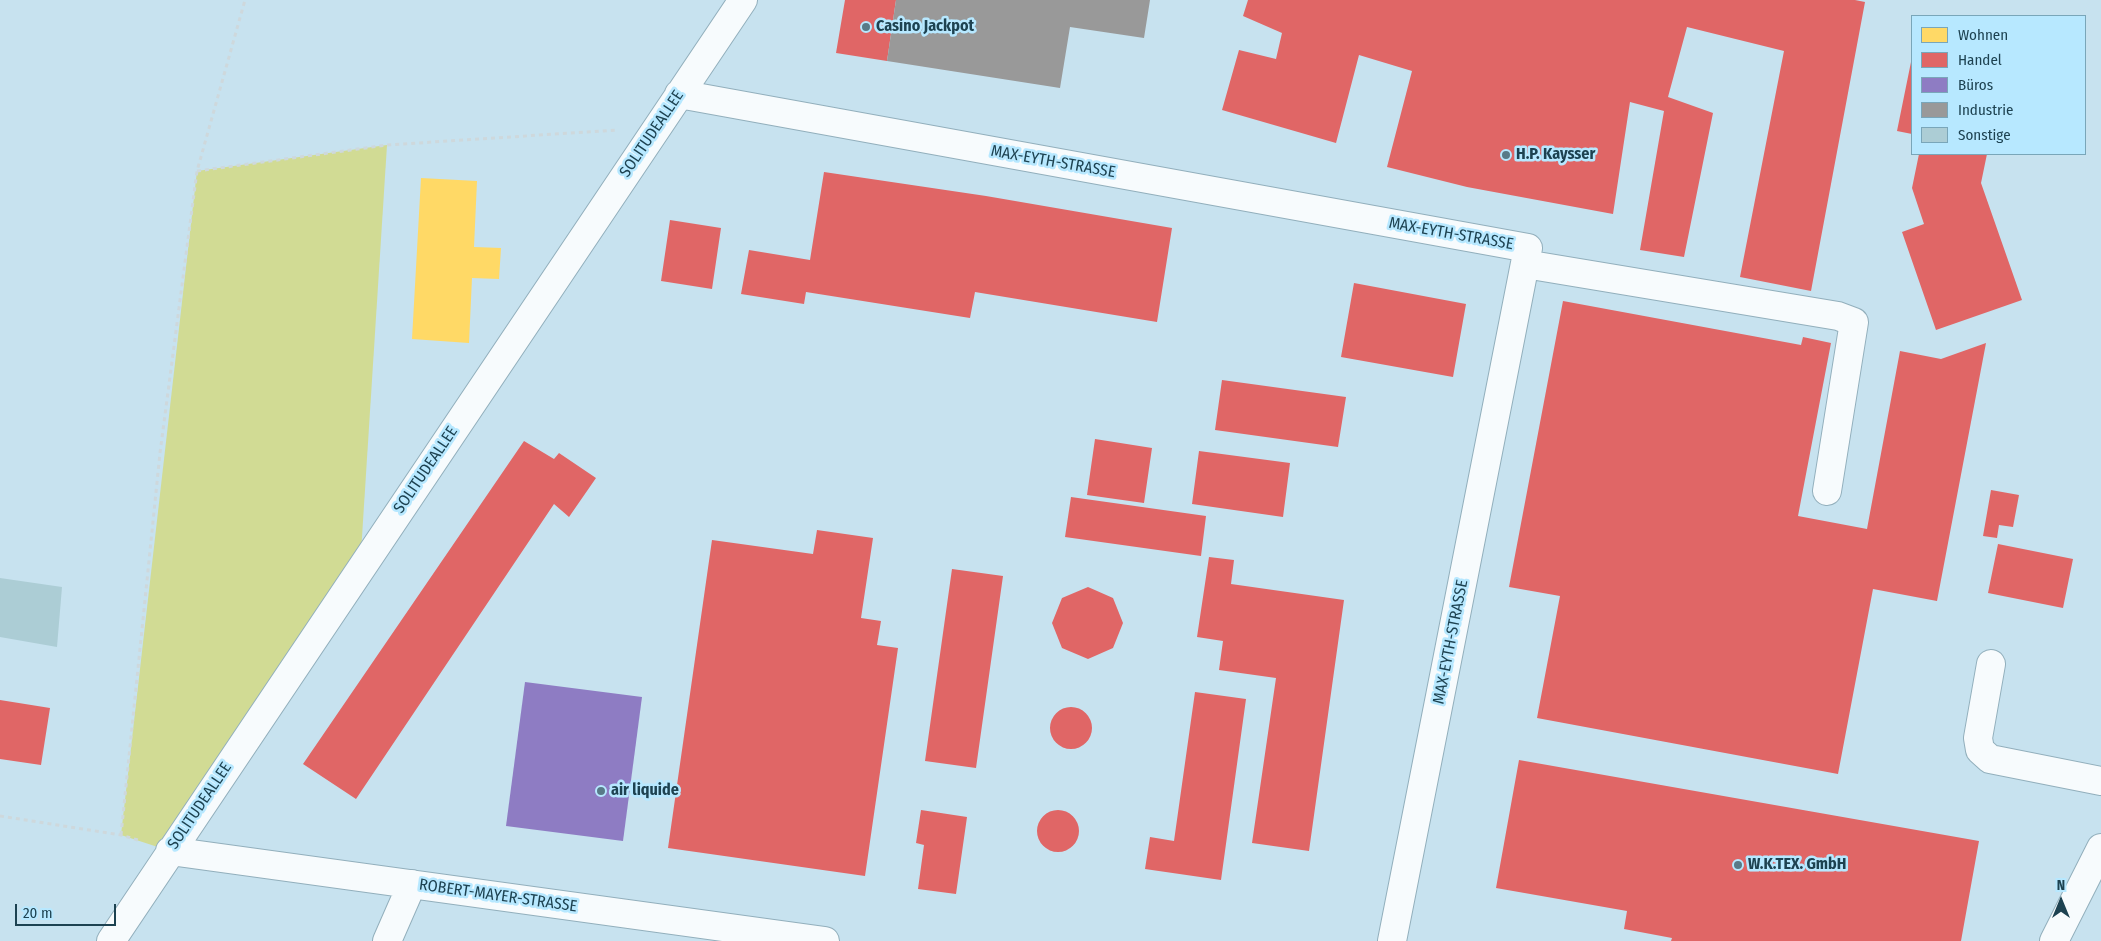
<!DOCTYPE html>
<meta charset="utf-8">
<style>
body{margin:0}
#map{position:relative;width:2101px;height:941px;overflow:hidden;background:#c7e2ef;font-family:"Fira Sans Condensed",sans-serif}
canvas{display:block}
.legend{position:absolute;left:1911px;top:15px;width:175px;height:140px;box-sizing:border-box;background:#b7e8ff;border:1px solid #79a6b9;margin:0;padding:6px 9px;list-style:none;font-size:15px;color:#1d4251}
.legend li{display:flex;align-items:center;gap:10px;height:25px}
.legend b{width:25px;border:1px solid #79a6b9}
.north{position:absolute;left:2036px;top:876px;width:50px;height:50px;-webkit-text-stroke:4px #b7e8ff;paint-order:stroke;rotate:0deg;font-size:14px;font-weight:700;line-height:20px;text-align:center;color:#1d4251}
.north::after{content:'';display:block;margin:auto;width:18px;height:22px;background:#1d4251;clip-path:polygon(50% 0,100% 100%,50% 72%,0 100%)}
.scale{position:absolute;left:15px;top:904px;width:101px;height:22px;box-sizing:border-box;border:2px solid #1d4251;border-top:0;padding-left:6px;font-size:15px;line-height:18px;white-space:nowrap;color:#1d4251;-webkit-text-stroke:4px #b7e8ff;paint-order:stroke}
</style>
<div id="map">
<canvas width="2101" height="941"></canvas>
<ul class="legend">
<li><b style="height:14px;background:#ffd966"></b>Wohnen</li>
<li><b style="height:14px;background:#e06666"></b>Handel</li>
<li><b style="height:14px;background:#8e7cc3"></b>Büros</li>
<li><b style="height:14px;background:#999"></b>Industrie</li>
<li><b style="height:14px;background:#accdd5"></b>Sonstige</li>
</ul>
<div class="north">N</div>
<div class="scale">20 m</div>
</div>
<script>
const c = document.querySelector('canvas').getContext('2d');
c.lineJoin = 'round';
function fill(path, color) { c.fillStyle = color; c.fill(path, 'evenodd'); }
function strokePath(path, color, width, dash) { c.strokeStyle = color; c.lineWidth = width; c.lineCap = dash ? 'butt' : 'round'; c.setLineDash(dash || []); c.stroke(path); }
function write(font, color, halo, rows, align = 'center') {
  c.font = font + ' "Fira Sans Condensed",sans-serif'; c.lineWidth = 5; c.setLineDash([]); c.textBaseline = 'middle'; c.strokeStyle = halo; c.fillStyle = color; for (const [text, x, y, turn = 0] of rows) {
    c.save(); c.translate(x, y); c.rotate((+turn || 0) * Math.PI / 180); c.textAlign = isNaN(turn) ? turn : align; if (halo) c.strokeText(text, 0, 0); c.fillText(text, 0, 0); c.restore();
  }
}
fill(new Path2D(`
 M387,145l-27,423 -190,283 -49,-16 76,-664z`), '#d1db94');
fill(new Path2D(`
 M421,178l56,3 -3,66 27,1 -2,31 -27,-1 -3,65 -57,-4z`), '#ffd966');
fill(new Path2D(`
 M845,0h51l-9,61 -51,-8z
 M1248,0h607l10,2 -54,289 -71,-14 44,-226 -97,-24 -19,70 45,16 -29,144 -44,-7 24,-139 -34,-9 -17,112 -146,-27 -80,-20 25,-96 -53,-16 -23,88 -114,-33 17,-60 37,9 6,-26 -39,-17z
 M1911,62h1v72l-15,-3z
 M1919,154h68l-6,29 41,117 -86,30 -34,-98 22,-8 -12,-36z
 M824,172l162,24 186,32 -15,94 -182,-30 -5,26 -164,-26 -2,12 -63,-10 8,-44 61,10z
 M670,220l51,8 -9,61 -51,-8z
 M1354,283l112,21 -13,73 -112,-20z
 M1563,301l238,44 2,-8 28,6 -33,173 69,13 33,-178 41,8 45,-16 -49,258 -64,-12 -35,185 -301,-56 23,-122 -51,-9z
 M1222,380l124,17 -8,50 -123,-17z
 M1095,439l57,9 -8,55 -57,-8z
 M524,441l30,18 5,-6 37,25 -27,39 -15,-13 -198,295 -53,-35z
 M1199,451l91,12 -7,54 -91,-13z
 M1991,490l28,5 -6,32 -14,-2 -2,13 -14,-2z
 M1071,497l135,19 -5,40 -136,-19z
 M817,530l56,8 -12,80 20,3 -4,24 21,3 -33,228 -197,-28 44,-308 101,14z
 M1998,544l75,15 -10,49 -75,-15z
 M1209,557l25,3 -3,24 113,16 -35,251 -57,-8 24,-165 -57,-8 4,-29 -26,-4z
 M952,569l51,7 -27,192 -51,-7z
 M1088,587l25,11 10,25 -10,25 -25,11 -26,-11 -10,-25 10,-25z
 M1195,692l51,7 -25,181 -76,-11 5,-32 24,4z
 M0,700l50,8 -9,57 -41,-6z
 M1050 728a21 21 0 1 1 42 0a21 21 0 1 1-42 0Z
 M1519,760l460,81 -18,100h-290l1,-3 -48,-9 3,-18 -131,-23z
 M1037 831a21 21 0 1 1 42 0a21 21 0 1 1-42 0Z
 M921,810l46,7 -11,77 -38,-5 6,-44 -8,-2z`), '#e06666');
fill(new Path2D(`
 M525,682l117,15 -19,144 -117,-15z`), '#8e7cc3');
fill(new Path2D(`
 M896,0h254l-6,38 -74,-11 -10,61 -173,-27z`), '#999');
fill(new Path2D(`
 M0,578l62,9 -5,60 -57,-10z`), '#accdd5');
const minor = new Path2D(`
 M679,94l849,154 -136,693
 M1525,264l313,52 16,6 -27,169
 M1991,664l-13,74 2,12 10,9 111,22
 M170,851l655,90
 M111,941l632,-941
 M387,941l25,-57
 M2054,941l47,-93`);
strokePath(minor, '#92afbc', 30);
strokePath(new Path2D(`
 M197,171l190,-26 230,-15
 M0,816l121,19 20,6
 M121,835l39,-382 37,-282 48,-171`), '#ced8dc', 3, [4, 4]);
strokePath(minor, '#f7fbfd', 28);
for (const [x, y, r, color] of [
 [866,27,5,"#587a88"],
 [1506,155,5,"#587a88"],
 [601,791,5,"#587a88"],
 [1738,865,5,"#587a88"]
]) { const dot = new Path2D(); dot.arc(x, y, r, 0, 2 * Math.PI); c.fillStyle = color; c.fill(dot); strokePath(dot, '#b7e8ff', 2); }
write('bold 16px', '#1d4251', '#b7e8ff', [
 ["Casino Jackpot",876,27],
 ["H.P. Kaysser",1516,155],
 ["air liquide",611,791],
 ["W.K.TEX. GmbH",1748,865]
], 'left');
write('16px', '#1d4251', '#b7e8ff', [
 ["SOLITUDEALLEE",652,134,-56],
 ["MAX-EYTH-STRASSE",1053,162,10],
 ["MAX-EYTH-STRASSE",1451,234,10],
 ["SOLITUDEALLEE",426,470,-56],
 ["MAX-EYTH-STRASSE",1451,642,-79],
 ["SOLITUDEALLEE",200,806,-56],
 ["ROBERT-MAYER-STRASSE",498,896,8]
]);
</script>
